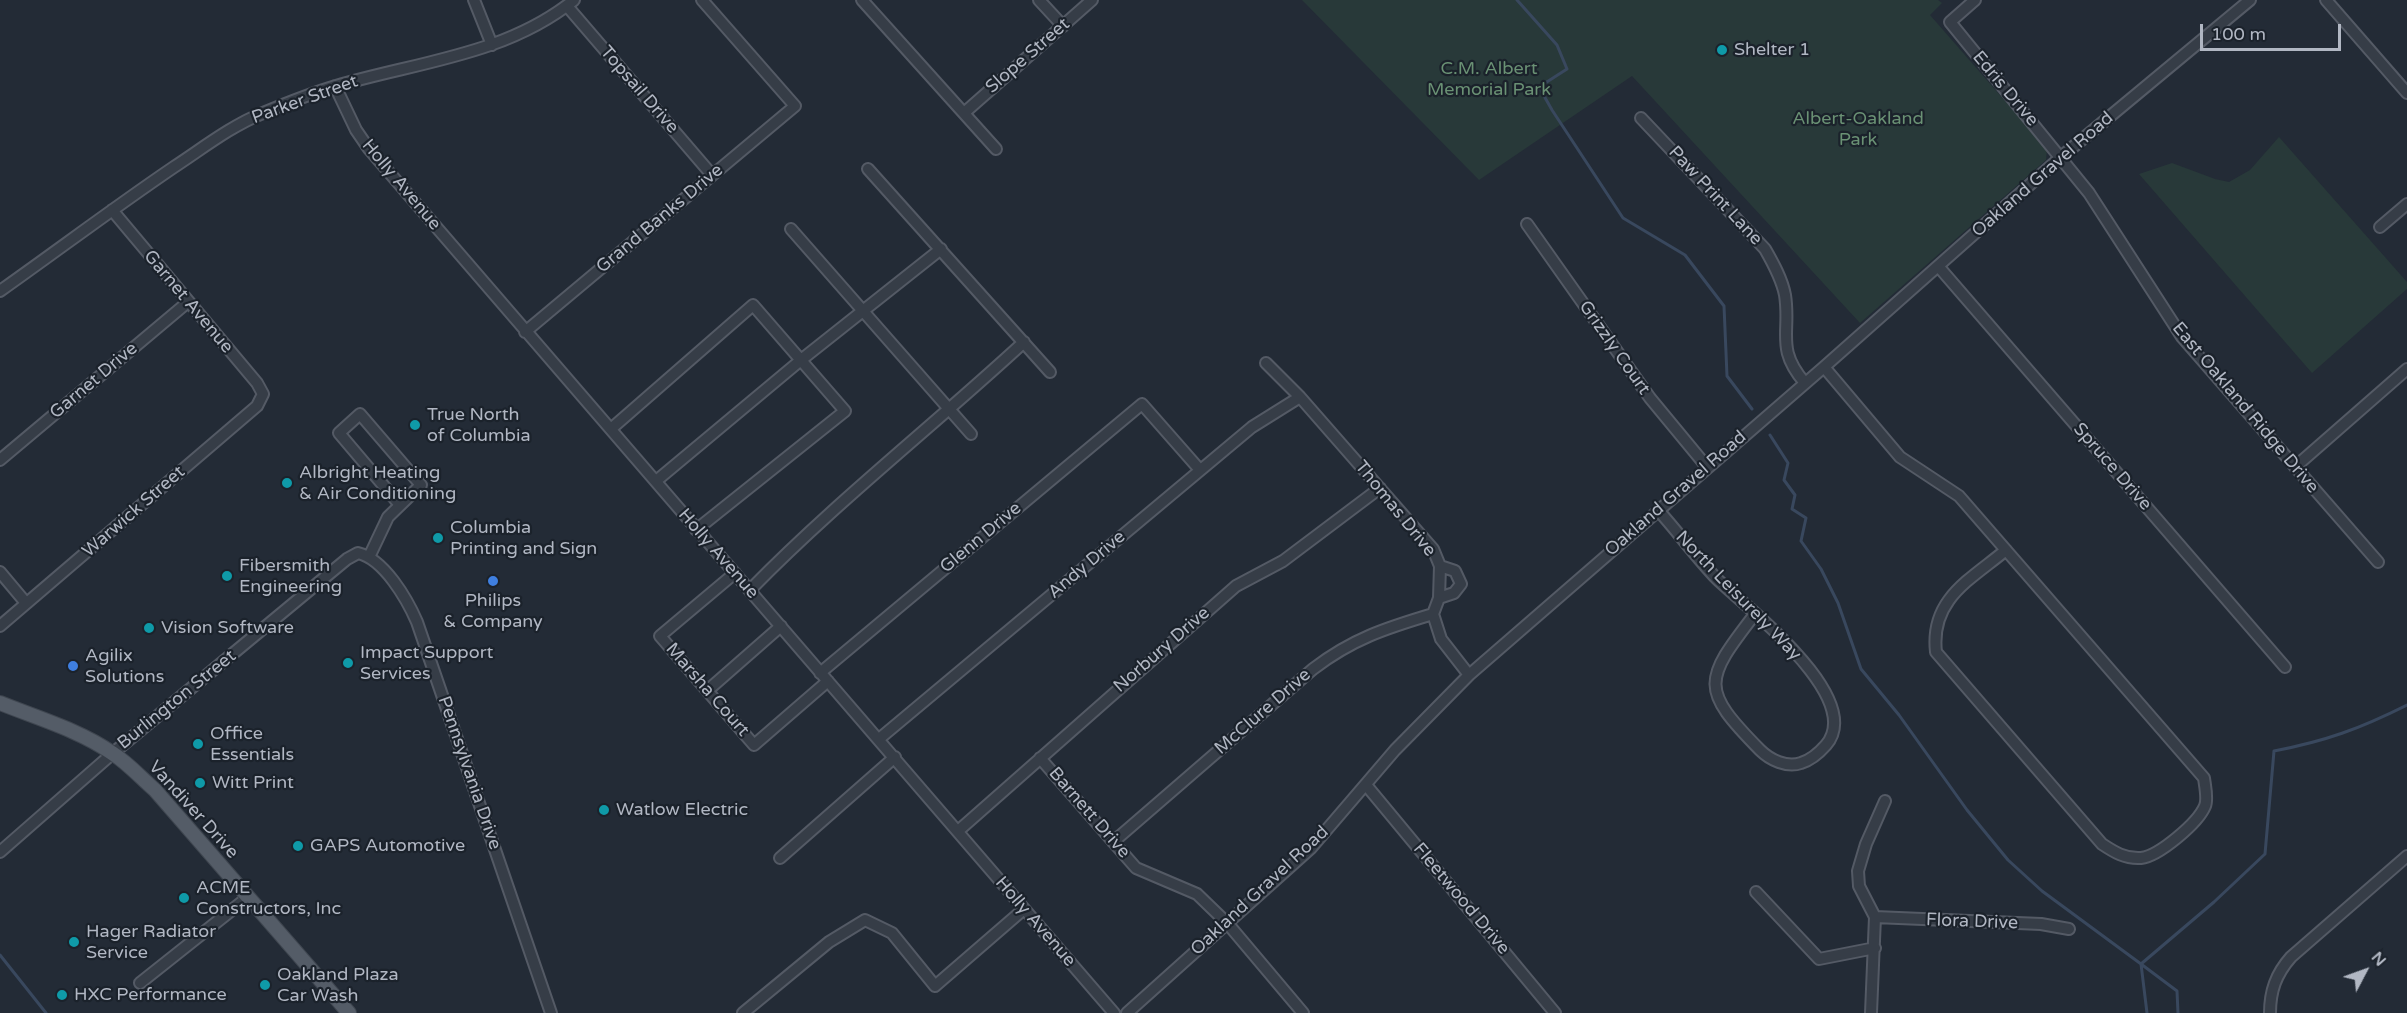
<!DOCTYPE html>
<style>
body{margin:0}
#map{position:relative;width:2407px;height:1013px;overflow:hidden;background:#232b36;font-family:"Varela Round",sans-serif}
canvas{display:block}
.north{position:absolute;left:2335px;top:941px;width:60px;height:60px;-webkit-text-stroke:4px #1b222b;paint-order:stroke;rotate:49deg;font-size:16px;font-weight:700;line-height:24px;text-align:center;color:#b1b7c3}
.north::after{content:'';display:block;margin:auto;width:21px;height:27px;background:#b1b7c3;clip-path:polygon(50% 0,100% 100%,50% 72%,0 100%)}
.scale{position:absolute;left:2200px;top:24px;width:141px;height:27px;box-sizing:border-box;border:3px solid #b1b7c3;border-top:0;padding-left:8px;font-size:18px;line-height:21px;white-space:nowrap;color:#b1b7c3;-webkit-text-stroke:4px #1b222b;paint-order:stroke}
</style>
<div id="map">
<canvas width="2407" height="1013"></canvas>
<div class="north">N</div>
<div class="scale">100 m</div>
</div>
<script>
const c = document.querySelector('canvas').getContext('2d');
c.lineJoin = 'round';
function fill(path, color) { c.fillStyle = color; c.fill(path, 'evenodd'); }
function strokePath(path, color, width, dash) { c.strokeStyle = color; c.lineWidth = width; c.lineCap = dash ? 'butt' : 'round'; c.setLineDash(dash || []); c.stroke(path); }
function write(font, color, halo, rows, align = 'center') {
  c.font = font + ' "Varela Round",sans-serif'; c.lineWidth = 4.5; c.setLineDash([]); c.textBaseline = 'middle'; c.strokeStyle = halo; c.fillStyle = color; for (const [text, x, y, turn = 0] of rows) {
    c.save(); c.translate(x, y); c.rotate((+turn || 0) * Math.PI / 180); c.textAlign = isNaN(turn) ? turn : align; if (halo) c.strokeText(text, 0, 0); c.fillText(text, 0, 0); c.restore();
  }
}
fill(new Path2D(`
 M1302,0h636l4,3 -12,12 117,134 -1,11 -186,163 -228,-247 -153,104z
 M2279,137l128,145v7l-95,84 -173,-199 33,-11 43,16 14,3 21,-12z`), '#283939');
strokePath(new Path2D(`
 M1517,0l40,45 10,24 -28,18 13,23 71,108 62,37 39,51 3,70 25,33
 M1770,435l18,28 -4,17 11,15 -3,14 14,9 -5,23 20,28 17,34 23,66 38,46 68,95 41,50 34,31 99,73 6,49
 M0,955l46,58
 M2178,1013l-1,-22 -36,-27 73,-62 51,-48 9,-103c52,-10 85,-22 133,-46`), '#39485e', 3);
const minor = new Path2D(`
 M474,0l18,45
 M862,0l134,149
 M1039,0l24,26
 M1975,0l-25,22 139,171 93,144 196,225
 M2326,0l81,93
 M567,6l145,169
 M335,86l21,44 13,19 745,864
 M964,113l128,-113
 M1641,118l124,131c8,14 17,30 20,46 6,38 -10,53 20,88
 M868,169l182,203
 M1527,224l123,174 57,69
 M2380,227l27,-23
 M791,229l180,205
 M1938,266l347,401
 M0,291c58,-41 115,-84 174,-124 29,-19 57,-41 89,-54 24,-10 49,-20 73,-27 81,-24 170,-31 238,-86
 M525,332l270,-226 -93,-106
 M1266,363l34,34 133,152 7,17 -1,32 -6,16 8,25 28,36
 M1824,367l76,90 59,39 245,282c1,8 4,21 1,28 -7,17 -46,50 -64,52 -16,1 -27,-6 -39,-14l-166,-192c-6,-53 34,-72 70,-102
 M612,428l141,-123 92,106 -149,119
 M0,460l188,-158
 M2295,467l112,-98
 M656,481l145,-121 140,-111
 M1658,510c20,22 38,47 59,69 30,29 149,119 109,166 -7,8 -15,15 -25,18 -14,5 -31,-3 -41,-13 -60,-61 -57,-69 -5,-136
 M370,555l18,-38 33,-32 -61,-71 -21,19 61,72
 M0,572l26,31
 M735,573l-75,63 94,109 74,-64
 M750,590c86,-88 183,-164 274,-248
 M1439,598l15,-5 7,-9 -6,-13 -15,-5
 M0,626l257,-220 6,-12 -6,-11 -145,-173
 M820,673l322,-269 58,66
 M708,690l73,-64
 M879,739l373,-312 48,-30
 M1040,758l96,110 61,26 31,30 75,89
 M1366,785l189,228
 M958,831l278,-245 47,-25 97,-73
 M1113,842l200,-173c39,-30 73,-41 120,-55
 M0,852l113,-99 234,-194 11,-6c26,6 49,46 59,69l134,391
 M780,858l115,-101
 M1756,892l63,67 56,-11
 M1875,917l166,7 28,5
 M140,983l107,-85
 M743,1013l86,-71 36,-22 27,13 43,53 89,-77
 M1127,1013l184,-165 84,-98 74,-75 355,-308 237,-210 189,-157
 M1871,1013l4,-96 -16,-31 -1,-15 8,-27 19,-43
 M2270,1013c0,-22 6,-39 21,-56l116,-101`);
const major = new Path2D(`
 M0,703c37,15 79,27 112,50 16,10 29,25 43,37l194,223`);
strokePath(minor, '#545a65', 14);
strokePath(major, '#3f4650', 16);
strokePath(minor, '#363d47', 10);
strokePath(major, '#545c67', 14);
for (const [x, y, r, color] of [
 [1722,50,6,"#0f9aa8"],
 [415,425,6,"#0f9aa8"],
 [287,483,6,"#0f9aa8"],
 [438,538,6,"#0f9aa8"],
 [227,576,6,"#0f9aa8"],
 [493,581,6,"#3f7fe0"],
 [149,628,6,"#0f9aa8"],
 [348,663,6,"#0f9aa8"],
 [73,666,6,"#3f7fe0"],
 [198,744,6,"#0f9aa8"],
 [200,783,6,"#0f9aa8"],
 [604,810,6,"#0f9aa8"],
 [298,846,6,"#0f9aa8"],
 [184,898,6,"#0f9aa8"],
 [74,942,6,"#0f9aa8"],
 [265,985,6,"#0f9aa8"],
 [62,995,6,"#0f9aa8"]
]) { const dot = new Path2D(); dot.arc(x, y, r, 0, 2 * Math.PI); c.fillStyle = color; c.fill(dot); strokePath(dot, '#1b222b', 2); }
write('18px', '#b1b7c3', '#1b222b', [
 ["Shelter 1",1734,50],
 ["True North",427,415],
 ["of Columbia",427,436],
 ["Albright Heating",299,473],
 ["& Air Conditioning",299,494],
 ["Columbia",450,528],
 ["Printing and Sign",450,549],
 ["Fibersmith",239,566],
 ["Engineering",239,587],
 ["Philips",493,601,"center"],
 ["& Company",493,622,"center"],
 ["Vision Software",161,628],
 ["Impact Support",360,653],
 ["Services",360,674],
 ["Agilix",85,656],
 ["Solutions",85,677],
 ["Office",210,734],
 ["Essentials",210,755],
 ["Witt Print",212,783],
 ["Watlow Electric",616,810],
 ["GAPS Automotive",310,846],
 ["ACME",196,888],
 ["Constructors, Inc",196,909],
 ["Hager Radiator",86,932],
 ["Service",86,953],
 ["Oakland Plaza",277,975],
 ["Car Wash",277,996],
 ["HXC Performance",74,995]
], 'left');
write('18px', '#b1b7c3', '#1b222b', [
 ["Slope Street",1028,56,-41],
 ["Edris Drive",2005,89,50],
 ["Topsail Drive",639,90,49],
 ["Parker Street",305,100,-20],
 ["Oakland Gravel Road",2043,175,-41],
 ["Holly Avenue",401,185,50],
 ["Paw Print Lane",1715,196,47],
 ["Grand Banks Drive",660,219,-40],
 ["Garnet Avenue",188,302,50],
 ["Grizzly Court",1614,348,55],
 ["Garnet Drive",94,381,-40],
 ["East Oakland Ridge Drive",2245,408,50],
 ["Spruce Drive",2112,467,49],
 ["Oakland Gravel Road",1676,494,-41],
 ["Thomas Drive",1395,509,51],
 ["Warwick Street",134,512,-41],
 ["Glenn Drive",981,538,-40],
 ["Holly Avenue",718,554,49],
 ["Andy Drive",1087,565,-40],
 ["North Leisurely Way",1738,596,46],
 ["Norbury Drive",1162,650,-41],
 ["Marsha Court",707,690,49],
 ["Burlington Street",177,700,-39],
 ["McClure Drive",1263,712,-41],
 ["Pennsylvania Drive",469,773,71],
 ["Vandiver Drive",193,810,48],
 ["Barnett Drive",1089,813,49],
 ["Oakland Gravel Road",1260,891,-43],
 ["Fleetwood Drive",1461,899,50],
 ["Holly Avenue",1035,922,49],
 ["Flora Drive",1972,922,2]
]);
write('18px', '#6a9174', '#1b222b', [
 ["C.M. Albert",1489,69],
 ["Memorial Park",1489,90],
 ["Albert-Oakland",1858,119],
 ["Park",1858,140]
]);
</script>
